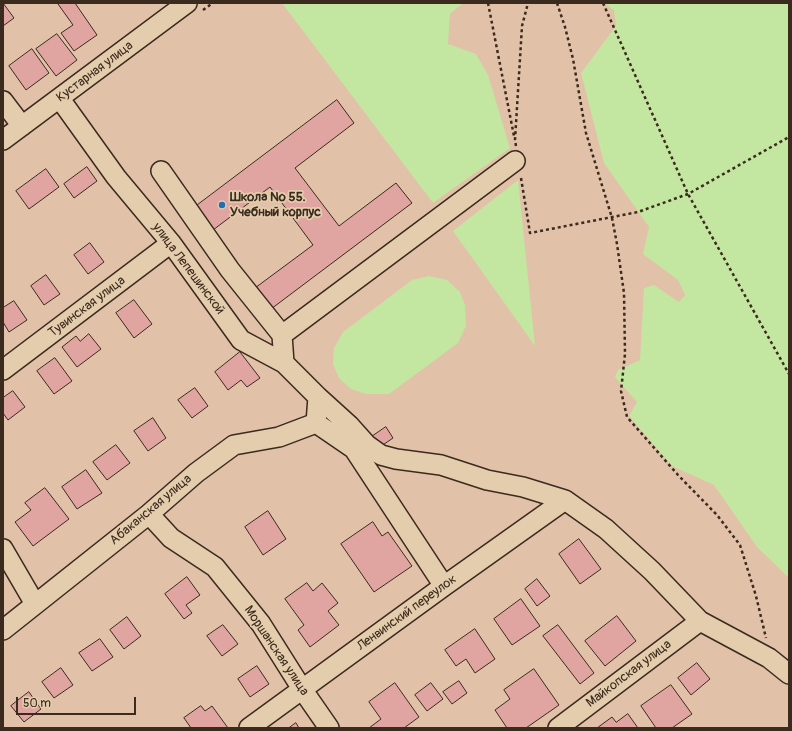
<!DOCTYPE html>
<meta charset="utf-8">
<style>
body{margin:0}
#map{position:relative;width:792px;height:731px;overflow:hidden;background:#e2c1a9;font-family:Pangolin,sans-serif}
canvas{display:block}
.frame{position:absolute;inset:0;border:4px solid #3b2a1e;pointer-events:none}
.scale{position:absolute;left:16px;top:697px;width:120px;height:18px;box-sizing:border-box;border:2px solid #3b2a1e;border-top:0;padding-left:5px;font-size:12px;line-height:14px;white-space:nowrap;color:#3b2a1e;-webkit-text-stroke:3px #e3cdac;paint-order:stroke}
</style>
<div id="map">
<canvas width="792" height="731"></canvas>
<div class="frame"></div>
<div class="scale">50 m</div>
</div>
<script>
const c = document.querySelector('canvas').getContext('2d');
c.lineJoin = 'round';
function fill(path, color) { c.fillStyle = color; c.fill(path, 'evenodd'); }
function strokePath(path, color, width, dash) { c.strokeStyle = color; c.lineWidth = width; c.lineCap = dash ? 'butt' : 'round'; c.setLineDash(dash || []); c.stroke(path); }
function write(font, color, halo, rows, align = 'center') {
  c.font = font + ' Pangolin,sans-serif'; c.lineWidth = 3.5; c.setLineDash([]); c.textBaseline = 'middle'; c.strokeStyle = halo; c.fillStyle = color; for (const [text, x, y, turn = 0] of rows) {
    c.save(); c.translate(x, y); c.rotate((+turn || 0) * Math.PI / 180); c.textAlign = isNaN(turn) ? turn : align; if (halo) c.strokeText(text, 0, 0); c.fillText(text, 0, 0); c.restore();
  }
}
fill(new Path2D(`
 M282,3h181l-13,11 -2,30 28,10 12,21 22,73 -77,55z
 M603,3h186v575l-32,-31 -43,-62 -42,-19 -43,-50 8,-14 -22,-25 3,-7 22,-10 4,-72 10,-3 25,17 6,-7 -7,-15 -35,-26 6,-27 -45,-64 -23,-90 35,-47 -2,-16z
 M518,180l17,166 -82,-115z
 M429,276l18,4 13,12 5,13 1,21 -8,17 -69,51h-23l-15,-5 -12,-11 -6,-14 1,-16 9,-16 69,-52z`), '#c3e6a0');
const building = new Path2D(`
 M3,3l11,15 -11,8z
 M60,3h15l22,32 -23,16 -13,-18 12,-8 -15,-21z
 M57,34l20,26 -21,16 -20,-27z
 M32,49l17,24 -23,17 -17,-24z
 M337,100l17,23 -59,45 44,58 57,-43 16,20 -141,106 -16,-21 58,-43 -43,-58 -57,43 -18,-23z
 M87,167l10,14 -23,17 -10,-14z
 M46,169l13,18 -30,22 -13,-18z
 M90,243l14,19 -16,12 -14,-19z
 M46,275l14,19 -16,11 -13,-19z
 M134,300l18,24 -18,14 -18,-25z
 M14,301l13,19 -18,12 -6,-10v-14z
 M89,334l12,15 -24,18 -15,-20 14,-11 4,5z
 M240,352l20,26 -13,9 -6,-7 -13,10 -13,-18z
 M55,358l17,23 -18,13 -17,-23z
 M195,388l13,18 -16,12 -14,-18z
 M13,391l12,16 -17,13 -5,-7v-15z
 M153,418l13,20 -18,13 -14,-20z
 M386,427l7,11 -16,11 -7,-11z
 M116,445l14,18 -23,17 -14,-18z
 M86,470l16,23 -25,16 -15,-22z
 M45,488l24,31 -36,27 -18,-24 16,-12 -6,-7z
 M268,511l18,28 -23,16 -18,-28z
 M373,522l9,14 6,-4 24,34 -38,26 -33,-48z
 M579,539l22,30 -21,15 -21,-30z
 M187,577l13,18 -14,10 6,8 -8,6 -19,-25z
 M537,579l13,17 -13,10 -12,-17z
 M307,583l6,8 9,-8 16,20 -10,8 11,14 -29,22 -12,-17 6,-5 -19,-26z
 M521,599l19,27 -28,19 -18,-26z
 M617,616l19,25 -31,25 -20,-25z
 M127,617l14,19 -17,13 -14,-19z
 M223,625l15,19 -16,12 -15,-20z
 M558,625l36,48 -14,11 -37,-48z
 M475,629l20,30 -20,14 -9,-14 -10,7 -11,-16z
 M100,639l13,18 -21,14 -13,-18z
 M697,663l13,16 -19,16 -13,-17z
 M257,666l12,18 -19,13 -12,-18z
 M61,668l12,17 -19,13 -12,-16z
 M534,669l25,36 -33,23h-19l-12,-18 15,-11 -6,-9z
 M459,681l8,12 -15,11 -9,-12z
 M395,683l24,34 -15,11h-35l12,-9 -12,-17z
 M431,683l12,16 -16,12 -12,-16z
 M671,685l21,29 -20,14h-16l-15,-22z
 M29,692l12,17 -17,13 -13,-16z
 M201,706l4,5 7,-5 16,22h-15l-1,-1 -1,1h-20l-7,-10z
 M628,714l10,14h-41l15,-11 4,5z
 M296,723l3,5h-10z`);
fill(building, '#e0a5a1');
strokePath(building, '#3b2a1e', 1);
const minor = new Path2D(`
 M60,99l56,78 55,66 70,97 43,23 34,34 -2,26
 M3,101l19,25
 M3,140l184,-137
 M161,171l69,99 52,65
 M284,363l-2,-28 233,-174
 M3,370l168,-127
 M318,397l32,29 17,19 14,10 15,4 45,6 46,15 36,7 42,13 41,29 46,42 48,50 69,37 20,16
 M316,423l38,26 90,137
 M149,514l22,24 44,29 46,57 41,65 27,39
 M3,549l32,55
 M3,630l146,-116 47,-41 38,-28 45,-8 37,-14
 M249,728l195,-142 121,-86
 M558,728l142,-107`);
strokePath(minor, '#3b2a1e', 22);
strokePath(new Path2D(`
 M488,3l26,133
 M557,3l8,24 8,32 13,74 26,85 5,26 7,49 1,61 -4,37 6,26 51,58 39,40 23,30 16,51 10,42
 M603,3l85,191 101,180
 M203,10l10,-7
 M516,146l-1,-6 7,-114 6,-23
 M521,178l9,55 108,-21 50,-18 101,-57`), '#3b2a1e', 2.5, [3, 3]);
strokePath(minor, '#e3cdac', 19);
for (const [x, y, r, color] of [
 [222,205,4,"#1f6fb2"]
]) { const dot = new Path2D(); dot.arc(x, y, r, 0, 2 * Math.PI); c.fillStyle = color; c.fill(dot); strokePath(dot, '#e3cdac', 1.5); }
write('13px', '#3b2a1e', '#e3cdac', [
 ["Кустарная улица",95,72,-37],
 ["улица Лепешинской",188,269,53],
 ["Тувинская улица",87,307,-37],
 ["Абаканская улица",151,510,-40],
 ["Ленвинский переулок",407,613,-36],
 ["Моршанская улица",276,651,56],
 ["Майкопская улица",629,674,-37]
]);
write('bold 13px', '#3b2a1e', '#e3cdac', [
 ["Школа № 55.",230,198],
 ["Учебный корпус",230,213]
], 'left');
</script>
